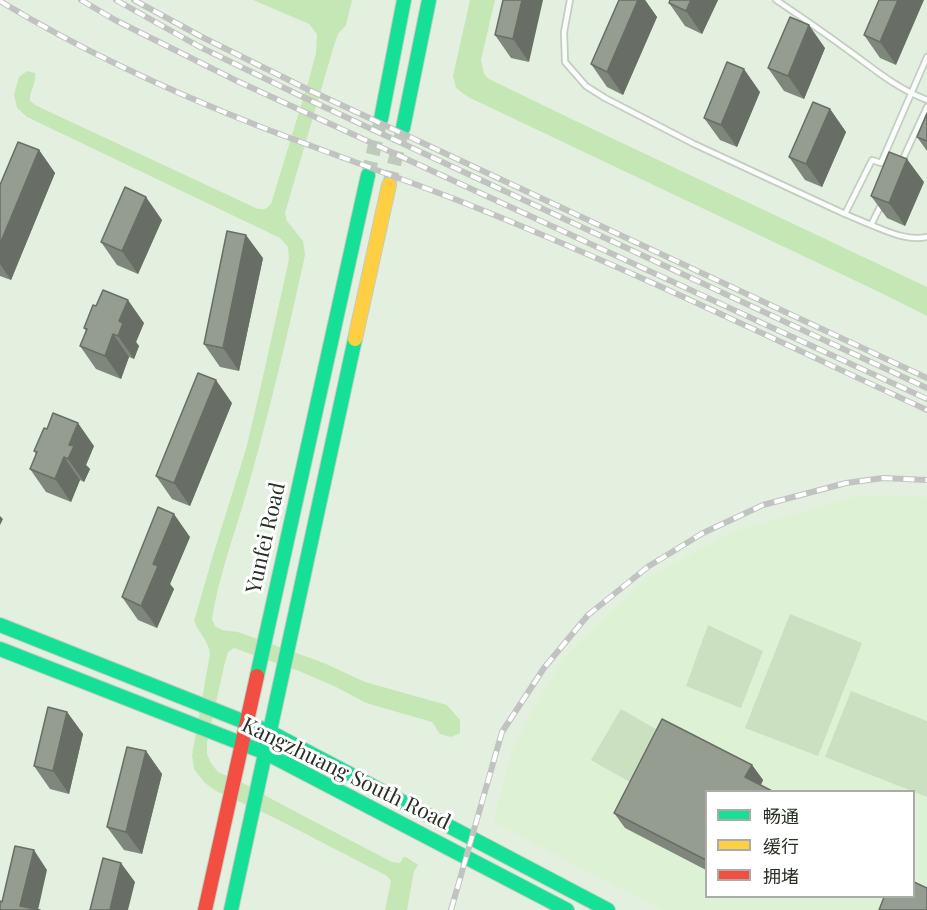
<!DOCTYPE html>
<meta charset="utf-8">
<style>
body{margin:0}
#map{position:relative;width:927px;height:910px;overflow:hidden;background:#e4f0df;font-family:"Playfair Display","Noto Sans SC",serif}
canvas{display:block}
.legend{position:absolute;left:705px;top:790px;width:210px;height:108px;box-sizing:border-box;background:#fff;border:2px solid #a9aca7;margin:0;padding:8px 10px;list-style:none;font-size:18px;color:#283024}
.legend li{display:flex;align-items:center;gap:12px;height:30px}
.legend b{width:30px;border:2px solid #a9aca7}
</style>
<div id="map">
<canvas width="927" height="910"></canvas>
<ul class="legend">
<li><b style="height:8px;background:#16e098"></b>畅通</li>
<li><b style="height:8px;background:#ffcf43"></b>缓行</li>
<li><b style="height:8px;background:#f24e42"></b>拥堵</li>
</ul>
</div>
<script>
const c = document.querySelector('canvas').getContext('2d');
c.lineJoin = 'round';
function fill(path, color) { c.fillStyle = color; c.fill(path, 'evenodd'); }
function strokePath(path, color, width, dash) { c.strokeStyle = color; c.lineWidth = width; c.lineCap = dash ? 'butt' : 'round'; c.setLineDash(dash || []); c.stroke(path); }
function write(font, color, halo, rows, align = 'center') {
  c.font = font + ' "Playfair Display",serif'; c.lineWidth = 6; c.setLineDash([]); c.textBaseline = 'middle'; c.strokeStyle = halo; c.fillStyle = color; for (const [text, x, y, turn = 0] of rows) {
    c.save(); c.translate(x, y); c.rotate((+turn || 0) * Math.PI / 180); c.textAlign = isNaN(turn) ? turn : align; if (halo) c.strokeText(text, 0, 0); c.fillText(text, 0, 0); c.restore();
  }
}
fill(new Path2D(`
 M860,495l67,2v413h-265l-169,-88 19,-72 23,-45 29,-48 82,-79 89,-47zM706,792h208v104h-208z`), '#ddf1d5');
fill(new Path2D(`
 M790,614l72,29 -44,113 -73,-28z
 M708,625l55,26 -22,57 -55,-22z
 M851,691l76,30v76l-102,-40z
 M621,709l45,26 -31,50 -44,-25z`), '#cae0c0');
fill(new Path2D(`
 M253,0h99l-6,25 -8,9 -5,15 -48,164 2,8 16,20 2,14c-17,79 -36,158 -58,236 -12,42 -28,84 -35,128l3,7 7,4 16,2 86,31 41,19 82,23 13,15v13l-9,4 -11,-3 -8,-12 -66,-19 -30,-16 -37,-16 -65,-23 -6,4 -3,10 -18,81v11l4,9 7,9 23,10 38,21 113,59 8,1 3,-6h3l12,8 -4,6 -7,39h-22l6,-29 -4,-5 -112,-58 -59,-27 -11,-8 -11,-14 -2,-14 18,-101c-2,-14 -11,-21 -16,-33l19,-66 33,-106 16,-68 27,-122 -1,-12 -8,-9 -253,-121 -10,-9 -3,-13 5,-18 8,-6 8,2c2,10 -6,18 -5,28l7,5 221,103h7l6,-5 38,-125 7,-26 1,-19 -8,-10z
 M470,0h25l-14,60 3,14 5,5 93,45 345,163v29l-50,-25 -409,-194 -12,-9 -3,-12z`), '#c5e7b6');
strokePath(new Path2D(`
 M368,175l13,-56
 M389,185l14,-57`), '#becaba', 14, [14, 7]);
const lane = new Path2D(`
 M570,0l-6,32 1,30 21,24 19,12 89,46 151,70
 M776,0c27,18 54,37 80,56 23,17 44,34 71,44
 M901,163l26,-56
 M882,203l-11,22 -26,-11 27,-54 9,3 46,-106
 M871,225c18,7 36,16 56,12`);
const fast = new Path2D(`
 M381,119l23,-119
 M403,128l26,-128
 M0,625l270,107 338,178
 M0,649l266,104 301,157
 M257,676l111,-501
 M231,910l124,-571`);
const slow = new Path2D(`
 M355,339l34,-154`);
const jam = new Path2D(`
 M205,910l52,-234`);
strokePath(lane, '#c3cdc0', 8);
strokePath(fast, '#c3cdc0', 16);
strokePath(slow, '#c3cdc0', 16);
strokePath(jam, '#c3cdc0', 16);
strokePath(lane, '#fbfdfa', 4.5);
strokePath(fast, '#16e098', 14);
strokePath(slow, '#ffcf43', 14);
strokePath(jam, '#f24e42', 14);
const rail = new Path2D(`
 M81,0l34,20 120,60 692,319
 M116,0l82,46 107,52 622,290
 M134,0l68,37 105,52 620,289
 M0,1c82,50 172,91 261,126 65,25 131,48 196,73 160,63 314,138 470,210
 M451,910l51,-178 42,-64 44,-53 61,-49 54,-33 60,-28 83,-22 37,-5 44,2`);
strokePath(rail, '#c0c3bf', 6);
strokePath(rail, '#fff', 4, [11]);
fill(new Path2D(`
 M503,0l26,62 -18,-4 -16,-23z
 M619,0h26l12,17 -34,78 -16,-8 -16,-23z
 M670,0h48l-16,34 -17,-8 -16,-23z
 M879,0l17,65 -16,-7 -16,-23z
 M825,48l-21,51 -20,-8 -16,-23z
 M760,92l-23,55 -17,-7 -16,-22z
 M830,109l16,23 -24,55 -17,-7 -16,-23z
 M927,113v38l-10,-14z
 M39,150l16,23 -44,107 -11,-4v-91z
 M924,182l-19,44 -18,-8 -16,-22z
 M162,220l-24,54 -21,-9 -16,-23z
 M263,258l-24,113 -19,-4 -16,-23z
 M144,323l-8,19 3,4 -5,13 -5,-2 -8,22 -25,-10 -16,-23 6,-15 -2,-3z
 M232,403l-42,103 -18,-7 -16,-23z
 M94,446l-8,19 4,4 -6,13 -4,-2 -9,22 -25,-10 -16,-23 6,-15 -2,-3z
 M190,537l-20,47 4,5 -17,39 -19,-8 -16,-23z
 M67,712l16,22 -14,60 -19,-5 -16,-23z
 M662,719l90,46 11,15 -2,5 13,7h-68v78l-81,-42 -11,-15z
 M146,751l16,23 -20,80 -18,-4 -17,-23z`), '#7f877c');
fill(new Path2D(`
 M522,0h21l-14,62 -16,-23z
 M638,0h7l12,17 -34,78 -16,-23z
 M691,0h27l-16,34 -16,-23z
 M898,0h26l-28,65 -16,-23z
 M809,25l16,23 -21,51 -16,-23z
 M744,69l16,23 -23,55 -16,-22z
 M830,109l16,23 -24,55 -16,-23z
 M39,150l16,23 -44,107 -11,-16v-20z
 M907,159l17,23 -19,44 -16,-23z
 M146,197l16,23 -24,54 -16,-23z
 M246,235l17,23 -24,113 -16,-23z
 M128,300l16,23 -8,19 3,4 -5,13 -16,-23 1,-15z
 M113,334l16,23 -8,22 -16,-23z
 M216,380l16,23 -42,103 -16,-23z
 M78,423l16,23 -8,19 4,4 -6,13 -16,-23 1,-14z
 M64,457l16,23 -9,22 -16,-23z
 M174,514l16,23 -20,47 4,5 -17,39 -16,-22 12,-42z
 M0,516l3,3 -3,6z
 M67,712l16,22 -14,60 -16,-23z
 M146,751l16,23 -20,80 -16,-22z
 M752,765l11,15 -6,12 -12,-15z
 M34,850l13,20 -9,40 -18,-4z
 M121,863l14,19 -7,28h-18z`), '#686e65');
const building = new Path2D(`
 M503,0h19l-9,39 -18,-4z
 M619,0h19l-31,72 -16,-8z
 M670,0h21l-5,11 -17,-8z
 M879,0h19l-18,42 -16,-7z
 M790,17l19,8 -21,51 -20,-8z
 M727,62l17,7 -23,56 -17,-7z
 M813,102l17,7 -24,55 -17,-7z
 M927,113v28l-10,-4z
 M18,142l21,8 -39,94v-59z
 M889,152l18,7 -18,44 -18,-7z
 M125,187l21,10 -24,54 -21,-9z
 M227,231l19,4 -23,113 -19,-4z
 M103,290l25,10 -9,21 4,2 -5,13 -5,-2 -8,22 -25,-10 7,-17 -3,-1 9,-23 3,1z
 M198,373l18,7 -42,103 -18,-7z
 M53,413l25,10 -9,22 5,1 -6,13 -4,-2 -9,22 -25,-10 7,-17 -3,-1 10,-23 3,1z
 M158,507l16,7 -21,50 5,2 -17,40 -19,-9z
 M48,707l19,5 -14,59 -19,-5z
 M662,719l90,46 -7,12 29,15h-68v68l-92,-47z
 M127,747l19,4 -20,81 -19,-5z
 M15,846l19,4 -14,56 20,4h-40v-9l2,1z
 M103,858l18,5 -11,47h-20z
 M914,882l13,6v22h-48l5,-13h30z`);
fill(building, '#949d90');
strokePath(building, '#686e65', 1.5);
write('21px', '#283024', '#fff', [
 ["Yunfei Road",266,538,-77],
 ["Kangzhuang South Road",346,774,26]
]);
</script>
